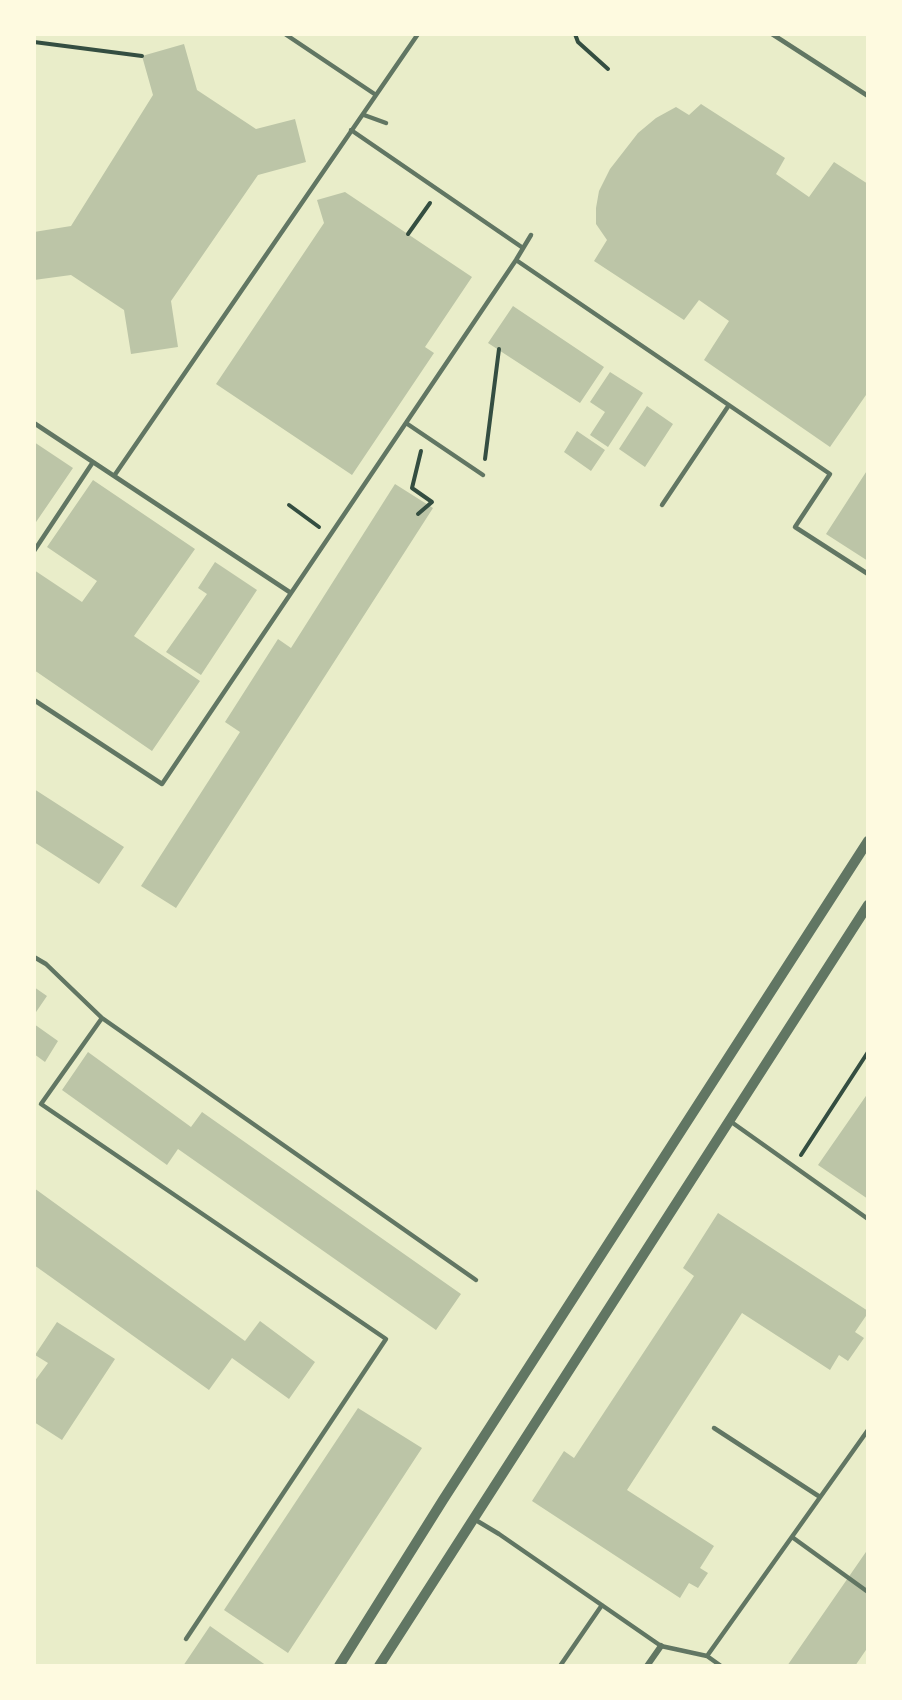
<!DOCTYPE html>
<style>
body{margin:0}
#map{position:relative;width:902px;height:1700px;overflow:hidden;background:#e9edc9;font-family:"Space Grotesk",sans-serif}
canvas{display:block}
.frame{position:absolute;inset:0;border:36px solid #fefae0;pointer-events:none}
</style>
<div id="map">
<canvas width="902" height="1700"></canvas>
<div class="frame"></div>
</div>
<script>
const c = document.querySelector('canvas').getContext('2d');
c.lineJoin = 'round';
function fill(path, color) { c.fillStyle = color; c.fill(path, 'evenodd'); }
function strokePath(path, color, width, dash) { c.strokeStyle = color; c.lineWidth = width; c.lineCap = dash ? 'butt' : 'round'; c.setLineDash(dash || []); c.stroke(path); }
fill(new Path2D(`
 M184,44l13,46 59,39 39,-10 11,43 -48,13 -87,126 7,46 -47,7 -7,-44 -53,-35 -37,5v-48l37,-6 82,-131 -11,-39z
 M701,104l84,54 -9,16 33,23 25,-35 34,22v212l-2,-1 -36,52 -126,-87 25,-39 -30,-21 -15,20 -90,-59 13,-21 -11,-16v-16l3,-17 11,-22 28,-36 18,-15 20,-11 13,8z
 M345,192l127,85 -47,70 9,6 -82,122 -136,-91 108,-161 -7,-23z
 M513,306l91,61 -24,36 -92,-60z
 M610,372l33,21 -35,54 -18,-12 15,-23 -15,-10z
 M647,406l26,18 -28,43 -26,-18z
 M577,431l28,19 -14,21 -27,-19z
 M34,442l39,26 -39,57z
 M868,469v92l-42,-27z
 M93,480l102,69 -61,87 66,45 -48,70 -118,-81v-100l48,32 15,-21 -50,-34z
 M395,484l38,24 -257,400 -35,-22 99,-154 -15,-10 53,-83 13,9z
 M215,562l42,28 -56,85 -35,-23 41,-58 -9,-6z
 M34,789l90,58 -25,37 -65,-42z
 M34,987l13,9 -13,19z
 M34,1024l24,17 -13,21 -11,-8z
 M88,1052l103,75 11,-15 259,182 -25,36 -258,-181 -11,16 -105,-75z
 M868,1093v106l-50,-34z
 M34,1188l211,153 15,-20 55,41 -26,37 -57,-41 -23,32 -175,-125z
 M718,1213l150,98v2l-13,19 9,6 -16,23 -9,-6 -9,15 -88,-57 -115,177 87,56 -14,22 8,5 -10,15 -9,-5 -9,15 -148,-97 32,-50 10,7 120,-182 -11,-8z
 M57,1322l58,37 -53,81 -28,-18v-40l14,-19 -13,-8z
 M358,1408l64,40 -134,205 -64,-43z
 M868,1549v98l-13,19h-68z
 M210,1626l57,40h-84z`), '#bcc5a7');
strokePath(new Path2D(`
 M575,34l3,8 30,27
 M34,42l108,14
 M408,234l22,-31
 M485,459l14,-110
 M289,505l30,22
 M418,514l14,-12 -20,-14 9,-37
 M801,1155l67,-103`), '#344e41', 4);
strokePath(new Path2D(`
 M285,34l91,61
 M772,34l96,62
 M364,115l22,8
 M351,130l172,118
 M516,260l314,214 -35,53 73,47
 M34,423l257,170
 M406,423l77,52
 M114,476l304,-442
 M662,505l67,-100
 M34,551l59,-89
 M34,700l128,84 354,-524 15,-25
 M34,957l12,7 56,54 374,262
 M102,1018l-61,86 345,235 -200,300
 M730,1121l138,98
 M714,1428l106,69
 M474,1519l25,15 162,112 46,10 14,10
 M792,1537l76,55
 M707,1656l161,-226
 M560,1666l42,-61`), '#617663', 4.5);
strokePath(new Path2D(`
 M647,1666l14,-20`), '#617663', 6);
strokePath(new Path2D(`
 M339,1666l104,-166 425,-659
 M379,1666l489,-761`), '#617663', 10);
</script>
